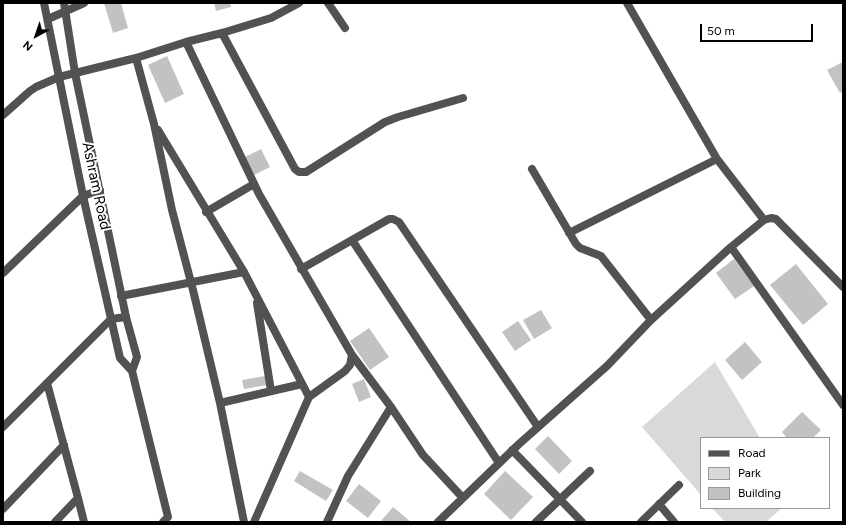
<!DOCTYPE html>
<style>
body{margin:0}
#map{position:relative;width:846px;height:525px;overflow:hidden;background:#fff;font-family:Figtree,sans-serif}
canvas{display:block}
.frame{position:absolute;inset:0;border:4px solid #000;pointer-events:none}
.legend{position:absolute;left:700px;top:437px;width:130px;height:72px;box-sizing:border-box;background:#fff;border:1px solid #999;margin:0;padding:5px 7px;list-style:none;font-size:12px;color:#000}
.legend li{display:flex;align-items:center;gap:8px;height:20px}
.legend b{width:20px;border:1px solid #999}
.north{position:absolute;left:16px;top:16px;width:40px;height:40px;-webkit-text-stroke:3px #fff;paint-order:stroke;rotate:220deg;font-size:11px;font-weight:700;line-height:16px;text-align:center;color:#000}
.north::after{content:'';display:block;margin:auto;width:14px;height:18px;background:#000;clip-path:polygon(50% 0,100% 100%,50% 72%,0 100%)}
.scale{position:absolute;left:700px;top:24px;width:113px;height:18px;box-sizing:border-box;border:2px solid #000;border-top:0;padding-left:5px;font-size:12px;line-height:14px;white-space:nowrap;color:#000;-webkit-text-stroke:3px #fff;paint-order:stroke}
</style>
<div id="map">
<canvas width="846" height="525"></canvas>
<div class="frame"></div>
<ul class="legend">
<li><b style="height:5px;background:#525252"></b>Road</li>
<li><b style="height:11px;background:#d9d9d9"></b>Park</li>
<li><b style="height:11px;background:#c2c2c2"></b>Building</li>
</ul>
<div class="north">N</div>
<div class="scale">50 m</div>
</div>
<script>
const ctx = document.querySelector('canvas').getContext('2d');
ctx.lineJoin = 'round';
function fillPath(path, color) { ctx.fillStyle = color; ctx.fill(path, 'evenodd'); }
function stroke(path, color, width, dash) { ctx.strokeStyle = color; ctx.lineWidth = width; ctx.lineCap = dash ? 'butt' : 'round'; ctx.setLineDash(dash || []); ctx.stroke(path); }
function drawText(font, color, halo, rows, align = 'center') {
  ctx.font = font + ' Figtree,sans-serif'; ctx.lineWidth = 4; ctx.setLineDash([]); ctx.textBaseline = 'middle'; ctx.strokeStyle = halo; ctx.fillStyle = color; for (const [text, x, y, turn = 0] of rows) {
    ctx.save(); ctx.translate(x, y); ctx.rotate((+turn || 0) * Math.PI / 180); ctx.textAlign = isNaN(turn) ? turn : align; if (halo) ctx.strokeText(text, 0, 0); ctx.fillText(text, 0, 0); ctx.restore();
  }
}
fillPath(new Path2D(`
 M 715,362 L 760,438 L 701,438 L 701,495 L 642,427 Z
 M 712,508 L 782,508 L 766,522 L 725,522 Z`), '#d9d9d9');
fillPath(new Path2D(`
 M 104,3 L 121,3 L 128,28 L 113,33 Z
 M 214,3 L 230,3 L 231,7 L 216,11 Z
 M 167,56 L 184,94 L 165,103 L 148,65 Z
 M 843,62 L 843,91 L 840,93 L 827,70 Z
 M 261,149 L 270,167 L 254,175 L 245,157 Z
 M 734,259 L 754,286 L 735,299 L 716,273 Z
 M 796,264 L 828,304 L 803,325 L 770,285 Z
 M 541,310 L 552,328 L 534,339 L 523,320 Z
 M 518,321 L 531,340 L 515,351 L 502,332 Z
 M 369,328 L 389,357 L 370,370 L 350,341 Z
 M 745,342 L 762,362 L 742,380 L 725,360 Z
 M 265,376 L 267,385 L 244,389 L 242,380 Z
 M 364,379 L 371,397 L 359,402 L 352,384 Z
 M 802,412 L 821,430 L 813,438 L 787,438 L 782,432 Z
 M 548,436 L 572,461 L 559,474 L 535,449 Z
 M 300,471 L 333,490 L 326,501 L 294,481 Z
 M 505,471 L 533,497 L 511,520 L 484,494 Z
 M 359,484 L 381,501 L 368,518 L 346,501 Z
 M 393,507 L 411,522 L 380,522 Z`), '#c2c2c2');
stroke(new Path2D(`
 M 328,3 L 345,28
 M 627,3 L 717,159 L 764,220
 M 48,19 L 84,3
 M 222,33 L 295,169 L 299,172 L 306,172 L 385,122 L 398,117 L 463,98
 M 186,42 L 259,194 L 352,355 L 350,365 L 345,371 L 309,397
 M 136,58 L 154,124 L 172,210 L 193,290 L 220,403 L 244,522
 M 3,115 L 30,91 L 36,87 L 59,77 L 136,58 L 186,42 L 222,33 L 271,18 L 299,3
 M 158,130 L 244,272 L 309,397 L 254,522
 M 532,169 L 576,244 L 580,248 L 601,256 L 651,320
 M 206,212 L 254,184
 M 569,233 L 717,159
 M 352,240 L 499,463
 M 731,247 L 843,405
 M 301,269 L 389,219 L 393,219 L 399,222 L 538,427
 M 3,273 L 83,196 L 100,190
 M 121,296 L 244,272
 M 257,303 L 271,391
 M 352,355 L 391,407 L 423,455 L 463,498
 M 47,383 L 78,498 L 84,522
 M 220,403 L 302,384
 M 3,427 L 111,319 L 126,317
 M 512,450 L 582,522
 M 659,504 L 674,522
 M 3,509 L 64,445
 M 55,522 L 78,498
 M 327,522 L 348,476 L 391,407
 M 438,522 L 519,444 L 607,366 L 651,320 L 731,247 L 764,220 L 771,218 L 776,219 L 843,287
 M 536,522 L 590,471
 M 641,522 L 679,485`), '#525252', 8);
stroke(new Path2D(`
 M 44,3 L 83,196 L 120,358 L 132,371 L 168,517 L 163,522
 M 64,3 L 75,73 L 126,317 L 137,357 L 132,371`), '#525252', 8);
drawText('15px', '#000', '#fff', [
 ["Ashram Road",96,186,78]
]);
</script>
